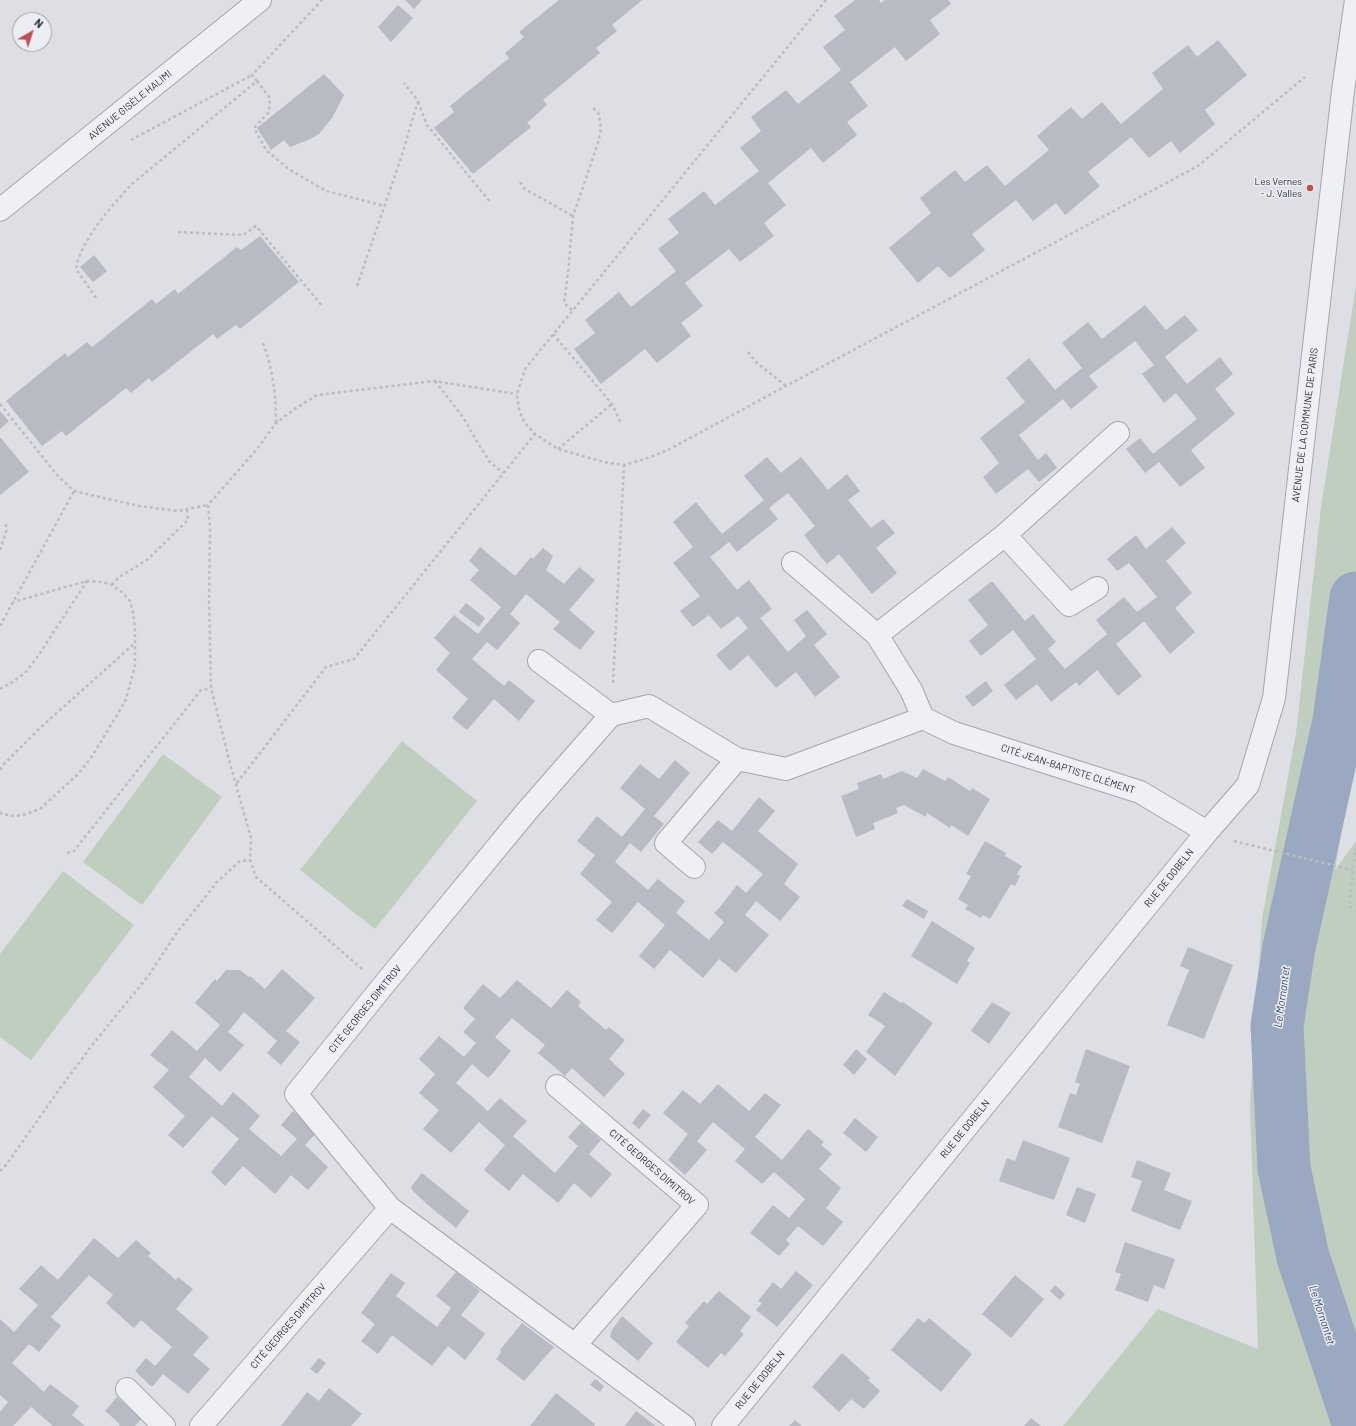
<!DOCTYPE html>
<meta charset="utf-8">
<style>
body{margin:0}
#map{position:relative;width:1356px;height:1426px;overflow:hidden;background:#dddfe5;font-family:Barlow,sans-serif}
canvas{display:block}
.north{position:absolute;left:12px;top:12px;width:40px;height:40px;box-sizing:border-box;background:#eceef3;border:1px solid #9ea0a9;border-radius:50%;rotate:39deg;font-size:11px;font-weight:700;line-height:16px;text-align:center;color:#282c3a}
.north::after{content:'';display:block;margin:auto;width:14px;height:18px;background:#bd4f4e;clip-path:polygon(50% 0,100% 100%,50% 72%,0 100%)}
</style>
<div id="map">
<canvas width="1356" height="1426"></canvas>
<div class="north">N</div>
</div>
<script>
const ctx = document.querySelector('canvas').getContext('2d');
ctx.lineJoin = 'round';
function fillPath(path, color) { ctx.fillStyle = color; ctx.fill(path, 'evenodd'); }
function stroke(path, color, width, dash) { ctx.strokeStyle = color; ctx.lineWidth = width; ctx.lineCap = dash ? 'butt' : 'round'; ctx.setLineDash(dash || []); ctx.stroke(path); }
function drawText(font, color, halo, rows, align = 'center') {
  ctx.font = font + ' Barlow,sans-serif'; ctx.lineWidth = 3; ctx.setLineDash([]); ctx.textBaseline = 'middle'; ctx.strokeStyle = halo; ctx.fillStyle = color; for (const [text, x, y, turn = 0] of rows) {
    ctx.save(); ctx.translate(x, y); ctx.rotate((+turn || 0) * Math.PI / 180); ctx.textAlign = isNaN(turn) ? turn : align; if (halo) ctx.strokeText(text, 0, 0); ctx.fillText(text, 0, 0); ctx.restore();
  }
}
fillPath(new Path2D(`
 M 1356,285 L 1356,746 L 1335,870 L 1356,841 L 1356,1426 L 1063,1426 L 1158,1309 L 1258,1349 L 1250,1105 L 1262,919 L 1296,733 L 1321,507 Z
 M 402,741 L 477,801 L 375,929 L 300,870 Z
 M 163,754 L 222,797 L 142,905 L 83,862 Z
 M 63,871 L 134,925 L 31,1060 L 0,1037 L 0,954 Z`), '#c0cebf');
stroke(new Path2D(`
 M 1356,598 L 1339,721 L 1289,947 L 1277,1026 L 1284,1168 L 1303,1257 L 1356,1416`), '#9ba8c1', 53);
fillPath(new Path2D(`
 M 405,0 L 422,0 L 414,9 Z
 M 559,0 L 642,0 L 612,25 L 617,31 L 596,48 L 600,53 L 543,100 L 547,105 L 527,123 L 531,127 L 473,174 L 434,128 L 454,112 L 450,106 L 509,58 L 505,53 L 524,37 L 519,32 Z
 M 855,0 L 879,0 L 881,3 L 885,0 L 948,0 L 951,4 L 930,20 L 940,34 L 906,61 L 895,47 L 850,82 L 868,106 L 847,122 L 857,135 L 823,163 L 811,148 L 768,183 L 786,205 L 764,223 L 774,236 L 740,262 L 729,249 L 685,283 L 703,306 L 681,323 L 691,336 L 657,363 L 645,349 L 601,384 L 574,349 L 595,333 L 585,320 L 619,292 L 631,307 L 676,271 L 658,249 L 679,233 L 668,219 L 704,191 L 715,205 L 759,171 L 740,148 L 761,131 L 751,117 L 786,90 L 798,104 L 841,70 L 823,47 L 845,30 L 834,16 Z
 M 398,5 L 413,18 L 391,42 L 378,27 Z
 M 1218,40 L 1247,75 L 1205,110 L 1215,124 L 1180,153 L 1171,141 L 1149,158 L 1131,137 L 1088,172 L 1100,186 L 1065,215 L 1056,203 L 1033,221 L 1016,200 L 972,234 L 985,250 L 950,278 L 938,266 L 918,283 L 889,248 L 931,213 L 920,198 L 955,170 L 965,182 L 987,165 L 1005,186 L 1049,150 L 1037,136 L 1071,107 L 1082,119 L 1102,102 L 1121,124 L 1163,89 L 1152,73 L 1188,45 L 1197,57 Z
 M 324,74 L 344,95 L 332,118 L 319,134 L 308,140 L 290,147 L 284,140 L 271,150 L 257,128 Z
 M 260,236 L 299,282 L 240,329 L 236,325 L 217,339 L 213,334 L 152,382 L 149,378 L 131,393 L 126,388 L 66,436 L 62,431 L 42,446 L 6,401 L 65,353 L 68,357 L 87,342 L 92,347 L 152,299 L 156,304 L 175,289 L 178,294 L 237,247 L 241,250 Z
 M 94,255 L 107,271 L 93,282 L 80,267 Z
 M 1145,305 L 1166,330 L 1185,315 L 1198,330 L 1165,357 L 1187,384 L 1220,357 L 1233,374 L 1215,389 L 1235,414 L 1191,450 L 1205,468 L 1180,487 L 1159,462 L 1145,473 L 1126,449 L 1140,438 L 1153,454 L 1197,419 L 1176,393 L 1164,403 L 1142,374 L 1154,365 L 1135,341 L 1089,376 L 1098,387 L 1085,398 L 1071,409 L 1063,399 L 1019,435 L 1038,460 L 1046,453 L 1057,468 L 1039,482 L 1028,469 L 996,494 L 983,477 L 999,463 L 980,438 L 1025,402 L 1006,378 L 1029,358 L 1055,390 L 1082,368 L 1062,343 L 1088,322 L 1102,339 Z
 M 0,411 L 9,421 L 0,429 Z
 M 0,437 L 29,472 L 0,495 Z
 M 767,457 L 781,473 L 801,457 L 828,490 L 847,474 L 860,491 L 848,500 L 871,528 L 883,519 L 895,533 L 876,548 L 897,573 L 872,594 L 839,554 L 827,564 L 821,557 L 804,535 L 815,526 L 788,493 L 769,508 L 778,519 L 737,552 L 729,542 L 710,557 L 737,590 L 749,580 L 772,609 L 760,618 L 788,652 L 806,636 L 794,620 L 807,610 L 827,634 L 814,645 L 840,677 L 815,697 L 796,672 L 776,688 L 748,655 L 730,671 L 716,655 L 748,628 L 738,616 L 721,629 L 709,615 L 693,627 L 680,611 L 700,596 L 673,563 L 693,547 L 673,522 L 696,502 L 722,534 L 764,500 L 744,476 Z
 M 1172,527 L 1186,543 L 1166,561 L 1192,593 L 1175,608 L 1195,632 L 1170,654 L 1144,621 L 1130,633 L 1116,644 L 1142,676 L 1118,696 L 1097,670 L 1079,686 L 1076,682 L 1051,702 L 1037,684 L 1016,700 L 1004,685 L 1036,659 L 1013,630 L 981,656 L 969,641 L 988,625 L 968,600 L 992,581 L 1025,621 L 1033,614 L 1044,628 L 1056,642 L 1048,649 L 1065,669 L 1107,634 L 1096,620 L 1124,597 L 1137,612 L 1157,597 L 1129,563 L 1117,571 L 1107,559 L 1136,535 L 1146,549 Z
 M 480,547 L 515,576 L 531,557 L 533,559 L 543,548 L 553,556 L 546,570 L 564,584 L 579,567 L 595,580 L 569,610 L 595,632 L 580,650 L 553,629 L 560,622 L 526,594 L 510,614 L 520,623 L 515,629 L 497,650 L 487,642 L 472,659 L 504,686 L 509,680 L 535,701 L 519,721 L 494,699 L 467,730 L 452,718 L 468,699 L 436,670 L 450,653 L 434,638 L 454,615 L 478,634 L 501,607 L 470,580 L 479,570 L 469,561 Z
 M 466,603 L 485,618 L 479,627 L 459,612 Z
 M 986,681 L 993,691 L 973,707 L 965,697 Z
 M 675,760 L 690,773 L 654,816 L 664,824 L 641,852 L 630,843 L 615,862 L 648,890 L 658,879 L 685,901 L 676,913 L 709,940 L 724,922 L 714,913 L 720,907 L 737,885 L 746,893 L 763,874 L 723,842 L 712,854 L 698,842 L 718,820 L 732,831 L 759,797 L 775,811 L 758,831 L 798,864 L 784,884 L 800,897 L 780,921 L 756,901 L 745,915 L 769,935 L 736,973 L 719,959 L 703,978 L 670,950 L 654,969 L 639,956 L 665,925 L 638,902 L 612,933 L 596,920 L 612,902 L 580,874 L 595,855 L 577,841 L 597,816 L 622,837 L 645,809 L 620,788 L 640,764 L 659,779 Z
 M 923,769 L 945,781 L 948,777 L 970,791 L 972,788 L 990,799 L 968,836 L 951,825 L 950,828 L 927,813 L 926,817 L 904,805 L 896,808 L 898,813 L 873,823 L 875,829 L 856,837 L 841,796 L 859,789 L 857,783 L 881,774 L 883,779 L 902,771 L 917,778 Z
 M 985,841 L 1006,853 L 1005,856 L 1022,866 L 1017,874 L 1020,876 L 1015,886 L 1011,884 L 990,919 L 983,915 L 981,918 L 965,909 L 968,905 L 958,899 L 971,876 L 966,874 Z
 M 907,899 L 928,911 L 924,919 L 902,906 Z
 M 932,921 L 975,948 L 967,961 L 970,963 L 957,984 L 911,956 Z
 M 1188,947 L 1233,965 L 1204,1039 L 1167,1025 L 1189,970 L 1180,966 Z
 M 282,969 L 315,998 L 286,1031 L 300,1042 L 281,1065 L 267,1053 L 277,1041 L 244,1012 L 228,1032 L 244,1045 L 220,1072 L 205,1058 L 189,1077 L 222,1106 L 233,1092 L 240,1098 L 260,1116 L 249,1129 L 281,1156 L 297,1139 L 281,1125 L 293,1111 L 317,1132 L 305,1145 L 328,1167 L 308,1190 L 291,1175 L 275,1194 L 243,1166 L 225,1186 L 211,1172 L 239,1139 L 212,1116 L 183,1148 L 168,1135 L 185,1116 L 153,1087 L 169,1070 L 150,1055 L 172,1030 L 197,1051 L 220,1025 L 195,1003 L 215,979 L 217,981 L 226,970 L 240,970 L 249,977 L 250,976 L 265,989 Z
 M 517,980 L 551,1008 L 567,990 L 581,1002 L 578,1006 L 606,1030 L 609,1027 L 625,1040 L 609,1059 L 625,1074 L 604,1097 L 572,1068 L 565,1076 L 559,1071 L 538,1053 L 545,1045 L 512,1018 L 495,1037 L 511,1051 L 494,1072 L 488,1078 L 472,1064 L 456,1083 L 488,1111 L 500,1098 L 522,1117 L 527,1121 L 513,1136 L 555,1173 L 578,1146 L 568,1137 L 581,1123 L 601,1140 L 589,1154 L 612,1174 L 591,1198 L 574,1183 L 558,1203 L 523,1174 L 509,1191 L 484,1170 L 505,1145 L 479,1122 L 451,1153 L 423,1129 L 439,1110 L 419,1093 L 435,1074 L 419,1059 L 439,1036 L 464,1057 L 476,1043 L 463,1032 L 475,1019 L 463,1008 L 483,984 L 500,998 Z
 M 884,992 L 901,1003 L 903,1002 L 933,1023 L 895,1076 L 866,1052 L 885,1026 L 868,1015 Z
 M 992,1002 L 1011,1013 L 989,1044 L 971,1031 Z
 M 856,1049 L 867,1059 L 854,1075 L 843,1065 Z
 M 1086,1049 L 1130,1066 L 1102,1143 L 1058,1127 L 1070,1093 L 1076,1095 L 1078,1089 L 1080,1084 L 1075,1082 Z
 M 718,1084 L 749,1111 L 765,1093 L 781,1105 L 755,1137 L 782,1160 L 808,1129 L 824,1142 L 821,1145 L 832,1154 L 819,1169 L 841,1188 L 826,1208 L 843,1222 L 823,1246 L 798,1226 L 786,1240 L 790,1244 L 779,1256 L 750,1233 L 773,1205 L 789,1218 L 805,1199 L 774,1172 L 762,1184 L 749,1173 L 735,1161 L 745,1149 L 713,1122 L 697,1141 L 707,1150 L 685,1175 L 668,1160 L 688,1134 L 663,1113 L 683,1090 L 700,1104 Z
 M 643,1109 L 651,1115 L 639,1129 L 632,1123 Z
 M 855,1118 L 878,1137 L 866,1152 L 843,1133 Z
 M 1023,1140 L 1070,1158 L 1054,1200 L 999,1181 L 1007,1158 L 1015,1161 Z
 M 1137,1160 L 1171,1173 L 1164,1190 L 1192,1201 L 1180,1230 L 1131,1211 L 1142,1181 L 1131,1177 Z
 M 422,1173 L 469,1211 L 456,1228 L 428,1205 L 413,1191 L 411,1187 Z
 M 1077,1187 L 1096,1194 L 1085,1223 L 1066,1215 Z
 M 94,1238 L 118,1258 L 136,1240 L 151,1253 L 148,1256 L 176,1280 L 178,1277 L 193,1289 L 176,1309 L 209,1337 L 193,1355 L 210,1369 L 188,1394 L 163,1374 L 152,1387 L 135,1371 L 146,1358 L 155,1366 L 172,1347 L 141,1320 L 134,1328 L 129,1324 L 106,1303 L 113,1295 L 89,1275 L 51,1317 L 61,1326 L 39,1352 L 29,1344 L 12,1363 L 44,1392 L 50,1384 L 79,1406 L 72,1415 L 85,1426 L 53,1426 L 31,1407 L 13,1426 L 0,1426 L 0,1412 L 8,1402 L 0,1395 L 0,1319 L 14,1332 L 38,1305 L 19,1289 L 41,1265 L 58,1280 Z
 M 1125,1242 L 1175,1259 L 1164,1289 L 1154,1285 L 1148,1302 L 1115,1290 L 1121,1274 L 1115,1272 Z
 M 796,1271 L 813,1285 L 777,1327 L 756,1310 L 762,1303 L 758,1301 L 773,1282 L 781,1289 Z
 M 456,1272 L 480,1291 L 461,1315 L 485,1334 L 465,1360 L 448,1346 L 432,1366 L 392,1335 L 378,1354 L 361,1341 L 375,1324 L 361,1313 L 391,1273 L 405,1283 L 396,1296 L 437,1327 L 451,1308 L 436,1296 Z
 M 1015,1275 L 1044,1299 L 1011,1338 L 982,1314 Z
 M 1055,1285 L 1065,1294 L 1060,1300 L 1050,1291 Z
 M 719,1291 L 751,1317 L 740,1331 L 744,1334 L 725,1356 L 721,1353 L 708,1368 L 676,1342 L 689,1326 L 685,1323 L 704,1301 L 707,1304 Z
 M 622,1316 L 653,1343 L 638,1361 L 610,1337 L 612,1330 Z
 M 918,1318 L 924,1323 L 929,1318 L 972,1354 L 941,1392 L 891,1350 Z
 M 522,1323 L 554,1347 L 524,1381 L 496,1359 L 501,1352 L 500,1350 Z
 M 842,1353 L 870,1378 L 868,1380 L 880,1391 L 864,1409 L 851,1399 L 839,1412 L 812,1387 Z
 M 319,1358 L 326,1363 L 317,1374 L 310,1369 Z
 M 595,1379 L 604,1386 L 600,1392 L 590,1385 Z
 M 329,1388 L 362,1414 L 351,1426 L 281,1426 L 307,1392 L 319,1401 Z
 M 556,1393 L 595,1424 L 594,1426 L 530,1426 Z
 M 117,1397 L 141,1419 L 135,1426 L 119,1426 L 120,1424 L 105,1411 Z
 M 636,1411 L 656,1426 L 625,1426 Z
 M 1031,1418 L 1041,1426 L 1024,1426 Z
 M 795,1420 L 802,1426 L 789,1426 Z`), '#b8bac4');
const minor = new Path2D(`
 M 0,210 L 260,0
 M 1005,535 L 1069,605 L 1097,588
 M 793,563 L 877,635 L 911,690 L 923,718
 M 877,635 L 1005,535 L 1118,433
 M 539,661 L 611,715
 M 694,867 L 666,843 L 737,759
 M 557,1086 L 697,1205 L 575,1345
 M 390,1208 L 684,1426
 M 127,1389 L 164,1426
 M 201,1426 L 390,1208 L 296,1094 L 382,987 L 527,811 L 611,715 L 649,706 L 737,759 L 786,769 L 923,718 L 954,733 L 1140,792 L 1207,832
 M 723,1426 L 1207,832 L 1248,785 L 1274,698 L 1343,91 L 1356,0`);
stroke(minor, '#a3a6ae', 24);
stroke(new Path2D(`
 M 826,0 L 525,369 L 517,394 L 519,409 L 524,422 L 535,434 L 558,449 L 604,462 L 624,465 L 645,459 L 668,450 L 786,386 L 1198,166 L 1305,77
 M 257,81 L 270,98 L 269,112 L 254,128 L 266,150 L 290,170 L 326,191 L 385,206
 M 418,102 L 427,125 L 491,203
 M 131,140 L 252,75
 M 520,182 L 525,189 L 573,216
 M 178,232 L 243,235 L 256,226 L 323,307
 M 357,286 L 401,158 L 418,101 L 404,83
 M 96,298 L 76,269 C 80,241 113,204 132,184 L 257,81 L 252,75 L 322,0
 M 572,310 L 564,303 L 568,273 L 573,216 L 598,143 L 601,128 L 599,114 L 593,108
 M 553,334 L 612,404 L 621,423
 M 263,343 C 273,369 276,396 276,423
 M 748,352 L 757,363 L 786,386
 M 435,381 L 463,417 L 476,440 L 489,461 L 503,473
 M 0,404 L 58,476 L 74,491 L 139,506 L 178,511 L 208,505
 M 558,449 L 612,404
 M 0,550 L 6,532 L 6,522
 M 112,585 L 118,578 L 148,559 L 188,520 L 187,509
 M 0,626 L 74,491
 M 613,683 L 624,465
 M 0,689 L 14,681 L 25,673 L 38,656 L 87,581 L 13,602
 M 0,770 L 4,764 L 39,729 L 134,644
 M 237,783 L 326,667 L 354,659 L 535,434
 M 0,812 L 2,814 L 14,816 L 23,815 L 40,809 L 79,773 L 91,758 L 117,715 L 126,699 L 135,666 L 135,627 L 133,612 L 130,601 L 123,593 L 112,585 L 103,582 L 87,581
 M 1234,841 L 1353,870
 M 1356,847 L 1349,906 L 1356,911
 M 67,853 L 74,851 L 201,690 L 211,688
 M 362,969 L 256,877 L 250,860 L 251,838 L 231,767 L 211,688 L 209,600 L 210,527 L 208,505 L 257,449 L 276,423 L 293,410 L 317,395 L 434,381 L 517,394
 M 0,1171 L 6,1165 L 61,1087 L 93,1044 L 149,975 L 178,931 L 203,900 L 216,883 L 240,861 L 250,860`), '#bbbdc4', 2.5, [3, 3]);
stroke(minor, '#eff0f4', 22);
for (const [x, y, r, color] of [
 [1310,188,4,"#bd4f4e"]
]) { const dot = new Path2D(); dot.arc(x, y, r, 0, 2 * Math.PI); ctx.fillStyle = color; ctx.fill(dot); stroke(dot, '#eceef3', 1.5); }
drawText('10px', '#282c3a', '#eceef3', [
 ["AVENUE GISÈLE HALIMI",130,105,-39],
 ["AVENUE DE LA COMMUNE DE PARIS",1305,425,-83],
 ["CITÉ JEAN-BAPTISTE CLÉMENT",1068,769,18],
 ["RUE DE DOBELN",1169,878,-51],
 ["CITÉ GEORGES DIMITROV",365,1009,-51],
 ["RUE DE DOBELN",965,1129,-51],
 ["CITÉ GEORGES DIMITROV",652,1167,41],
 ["CITÉ GEORGES DIMITROV",288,1326,-49],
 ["RUE DE DOBELN",760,1380,-51]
]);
drawText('10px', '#282c3a', '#eceef3', [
 ["Les Vernes",1302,182],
 ["- J. Valles",1302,194]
], 'right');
drawText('italic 11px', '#374669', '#eceef3', [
 ["Le Mornantet",1282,997,-82],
 ["Le Mornantet",1322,1315,72]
]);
</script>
